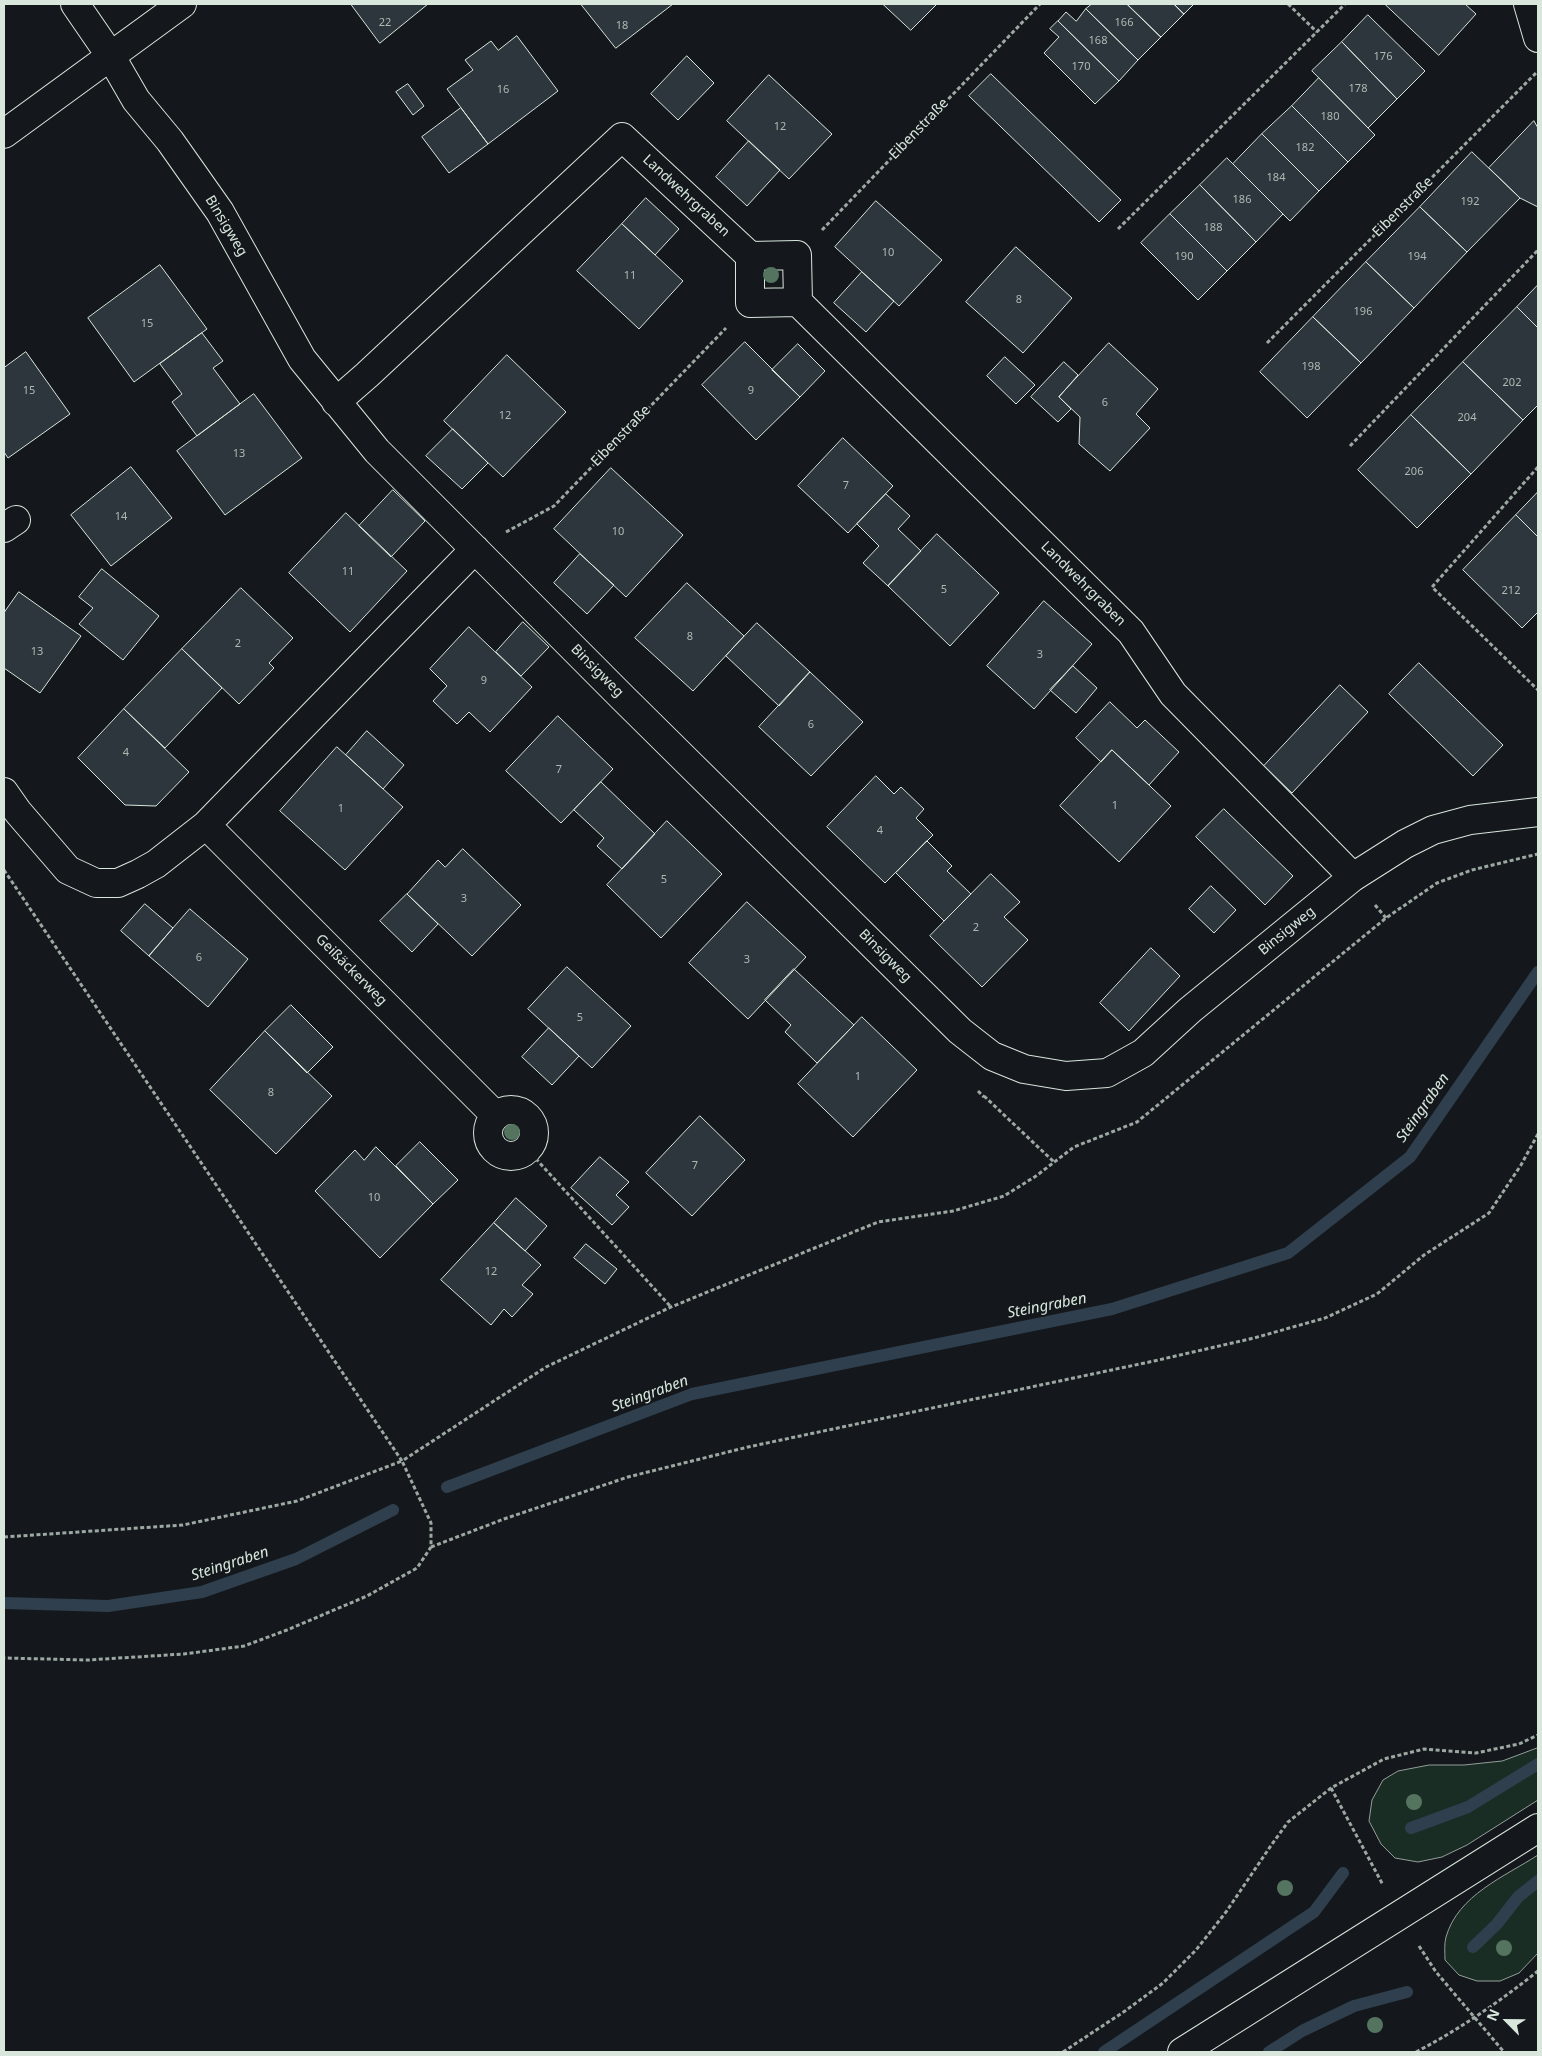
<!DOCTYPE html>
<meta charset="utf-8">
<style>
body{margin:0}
#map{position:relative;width:1542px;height:2056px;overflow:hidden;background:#14181c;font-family:"Noto Sans",sans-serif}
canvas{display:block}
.frame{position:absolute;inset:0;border:5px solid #d8e6dc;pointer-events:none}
.north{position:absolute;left:1482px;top:1996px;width:50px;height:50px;-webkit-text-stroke:4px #14181c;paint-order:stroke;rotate:293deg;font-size:14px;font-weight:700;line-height:20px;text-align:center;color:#d8e6dc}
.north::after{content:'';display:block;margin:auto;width:18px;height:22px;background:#d8e6dc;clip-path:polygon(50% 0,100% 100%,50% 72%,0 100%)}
</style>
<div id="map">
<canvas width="1542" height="2056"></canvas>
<div class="frame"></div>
<div class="north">N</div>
</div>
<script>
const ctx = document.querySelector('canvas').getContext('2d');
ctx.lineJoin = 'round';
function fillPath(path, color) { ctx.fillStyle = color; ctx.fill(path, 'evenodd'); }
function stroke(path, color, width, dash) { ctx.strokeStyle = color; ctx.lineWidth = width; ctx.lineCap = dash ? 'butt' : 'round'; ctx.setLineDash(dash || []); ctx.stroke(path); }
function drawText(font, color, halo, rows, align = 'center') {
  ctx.font = font + ' "Noto Sans",sans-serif'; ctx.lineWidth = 4; ctx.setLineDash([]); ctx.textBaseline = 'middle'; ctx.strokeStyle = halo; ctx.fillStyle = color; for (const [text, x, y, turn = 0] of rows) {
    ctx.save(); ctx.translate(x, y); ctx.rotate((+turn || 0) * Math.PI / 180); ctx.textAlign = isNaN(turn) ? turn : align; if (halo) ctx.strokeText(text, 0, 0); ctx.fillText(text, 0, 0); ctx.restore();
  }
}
const green = new Path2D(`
 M 1538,1748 L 1538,1800 L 1467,1845 L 1442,1857 L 1418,1862 L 1395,1858 L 1381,1844 L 1369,1821 L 1372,1800 L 1383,1780 L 1398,1771 L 1429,1765 L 1464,1765 L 1502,1761 Z
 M 1538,1855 L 1538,1953 L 1519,1973 L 1500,1981 L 1477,1981 L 1459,1975 L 1445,1960 C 1445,1953 1444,1944 1446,1937 C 1458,1895 1504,1877 1538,1855 Z`);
fillPath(green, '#1a2d24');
stroke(green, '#939e99', 1);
stroke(new Path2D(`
 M 447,1487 L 692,1394 L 1112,1309 L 1288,1253 L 1410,1157 L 1538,972
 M 4,1603 L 108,1606 L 202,1592 L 296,1559 L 393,1510
 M 1411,1828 L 1468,1807 L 1538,1764
 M 1473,1947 L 1497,1924 L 1518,1897 L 1538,1881
 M 1104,2052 L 1314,1912 L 1343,1873
 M 1269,2052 L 1302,2031 L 1354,2006 L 1407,1992`), '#2f3f4d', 12);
const building = new Path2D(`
 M 351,4 L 428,4 L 380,43 Z
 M 581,4 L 673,4 L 616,48 Z
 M 883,4 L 937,4 L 911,30 Z
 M 1092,4 L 1127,4 L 1161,37 L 1138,60 L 1086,9 Z
 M 1127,4 L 1174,4 L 1184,14 L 1161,37 Z
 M 1174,4 L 1194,4 L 1184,14 Z
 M 1385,4 L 1465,4 L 1476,14 L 1439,55 Z
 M 1086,9 L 1138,60 L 1119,81 L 1058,21 L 1066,12 L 1076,21 Z
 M 1368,15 L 1425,71 L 1397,99 L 1342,42 Z
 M 1058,21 L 1119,81 L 1095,104 L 1044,53 L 1059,37 L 1050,29 Z
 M 517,36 L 558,91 L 488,144 L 447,89 L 473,70 L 465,60 L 491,41 L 498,50 Z
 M 1342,42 L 1397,99 L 1368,128 L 1312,71 Z
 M 687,56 L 714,83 L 678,120 L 651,94 Z
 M 991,74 L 1121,200 L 1099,222 L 969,96 Z
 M 769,75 L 832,134 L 789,179 L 727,121 Z
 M 1319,78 L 1375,135 L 1348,162 L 1292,106 Z
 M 408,84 L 424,106 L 413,115 L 396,92 Z
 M 1292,106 L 1348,162 L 1319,191 L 1262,134 Z
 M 461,108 L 488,144 L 449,173 L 422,137 Z
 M 1534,121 L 1538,128 L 1538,207 L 1520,198 L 1489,168 Z
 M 1262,134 L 1319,191 L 1290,221 L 1233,164 Z
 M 749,141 L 780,170 L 747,206 L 716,177 Z
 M 1472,152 L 1520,198 L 1467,252 L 1420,207 Z
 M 1227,158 L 1283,214 L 1256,242 L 1200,185 Z
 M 1200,185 L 1256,242 L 1227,271 L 1170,214 Z
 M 646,198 L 679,229 L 655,255 L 622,224 Z
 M 876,201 L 942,260 L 899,306 L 835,247 Z
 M 1420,207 L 1467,252 L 1414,308 L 1366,262 Z
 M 1170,214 L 1227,271 L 1198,300 L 1141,243 Z
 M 622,224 L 683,281 L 639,329 L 577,271 Z
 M 1016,247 L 1072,298 L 1023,353 L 966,302 Z
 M 1366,262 L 1414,308 L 1361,363 L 1313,317 Z
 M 160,265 L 207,329 L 134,382 L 88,318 Z
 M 862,272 L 894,301 L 866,332 L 834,303 Z
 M 1538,285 L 1538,328 L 1517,307 Z
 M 1517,307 L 1538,328 L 1538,405 L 1523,420 L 1463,362 Z
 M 1313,317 L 1361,363 L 1307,418 L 1260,372 Z
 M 202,333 L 223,361 L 213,368 L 240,404 L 197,436 L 172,402 L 182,394 L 160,364 Z
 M 745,342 L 800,397 L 756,440 L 702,385 Z
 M 1109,343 L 1158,389 L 1136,414 L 1150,428 L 1110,471 L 1079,444 L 1080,417 L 1059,397 Z
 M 798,344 L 825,371 L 800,397 L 772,370 Z
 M 26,352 L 70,414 L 8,458 L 4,452 L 4,368 Z
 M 507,355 L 566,412 L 503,477 L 444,421 Z
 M 1005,357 L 1035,385 L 1016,404 L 987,376 Z
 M 1064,362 L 1078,375 L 1059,397 L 1071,409 L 1058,422 L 1031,397 Z
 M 1463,362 L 1523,420 L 1471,474 L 1411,415 Z
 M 254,394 L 302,458 L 225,515 L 177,451 Z
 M 1411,415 L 1471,474 L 1417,528 L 1358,470 Z
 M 453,429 L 488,463 L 462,489 L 426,456 Z
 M 843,438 L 893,486 L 848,533 L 798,486 Z
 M 131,467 L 172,518 L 111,566 L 71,515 Z
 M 611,468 L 683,535 L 626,597 L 554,529 Z
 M 393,490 L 425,521 L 391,557 L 359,526 Z
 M 1538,492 L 1538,537 L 1516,515 Z
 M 886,494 L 910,516 L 898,529 L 921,551 L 888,586 L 863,563 L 879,546 L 857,524 Z
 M 346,513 L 407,571 L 350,632 L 289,573 Z
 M 1516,515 L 1538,537 L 1538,612 L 1522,628 L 1463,570 Z
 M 937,534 L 999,593 L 950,646 L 888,586 Z
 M 580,554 L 614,585 L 587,614 L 554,583 Z
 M 102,569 L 159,616 L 123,660 L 79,624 L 93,608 L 79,597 Z
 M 687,583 L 744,636 L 693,691 L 635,638 Z
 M 241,588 L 293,638 L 269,663 L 274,668 L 239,704 L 182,649 Z
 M 19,592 L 81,636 L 40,693 L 4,668 L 4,613 Z
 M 1044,601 L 1092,644 L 1034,709 L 987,666 Z
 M 523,622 L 549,647 L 521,676 L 496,652 Z
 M 757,623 L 810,672 L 779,706 L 726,656 Z
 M 469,627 L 532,687 L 490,732 L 469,712 L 457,724 L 433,701 L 447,686 L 430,669 Z
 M 182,649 L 222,688 L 165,748 L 124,709 Z
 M 1419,663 L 1503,745 L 1473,776 L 1389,694 Z
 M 1073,666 L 1097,688 L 1076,713 L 1050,690 Z
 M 810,672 L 863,722 L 811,776 L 759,727 Z
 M 1340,685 L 1368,712 L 1292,793 L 1264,766 Z
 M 1110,702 L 1137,728 L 1145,720 L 1179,752 L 1149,785 L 1112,750 L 1101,762 L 1076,738 Z
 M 124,709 L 189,772 L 156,806 L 125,805 L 78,758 Z
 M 558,716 L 613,769 L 561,823 L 506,771 Z
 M 367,731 L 404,765 L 383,789 L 346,755 Z
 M 337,747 L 403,807 L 345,870 L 280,811 Z
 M 1112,750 L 1171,806 L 1119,862 L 1060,806 Z
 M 876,776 L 894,794 L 901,787 L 924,809 L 916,818 L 933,835 L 885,883 L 827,827 Z
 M 601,782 L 655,834 L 622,869 L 597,846 L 604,838 L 574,810 Z
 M 1224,809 L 1293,876 L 1265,905 L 1196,837 Z
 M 667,821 L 722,874 L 661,938 L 607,885 Z
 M 927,841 L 952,866 L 947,871 L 971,894 L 944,921 L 896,873 Z
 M 463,849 L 521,905 L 472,956 L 407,894 L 438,860 L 445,867 Z
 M 991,874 L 1020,902 L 1004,917 L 1028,940 L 982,987 L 930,936 Z
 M 1211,886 L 1236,910 L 1214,933 L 1189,909 Z
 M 407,894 L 438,924 L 412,952 L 380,921 Z
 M 747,902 L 806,957 L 748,1019 L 689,963 Z
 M 145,904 L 173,928 L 149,956 L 121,931 Z
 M 190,909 L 248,959 L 208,1007 L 149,956 Z
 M 1151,948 L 1180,976 L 1129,1031 L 1100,1003 Z
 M 567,967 L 631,1026 L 592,1068 L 528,1009 Z
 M 794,969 L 854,1025 L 817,1063 L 785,1032 L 791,1025 L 765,1000 Z
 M 291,1005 L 333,1047 L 307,1073 L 265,1031 Z
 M 862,1017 L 917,1070 L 853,1137 L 798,1084 Z
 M 549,1028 L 579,1056 L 552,1085 L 522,1057 Z
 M 265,1031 L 332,1096 L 276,1154 L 210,1090 Z
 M 700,1116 L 745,1160 L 692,1216 L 646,1173 Z
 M 420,1142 L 458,1180 L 433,1204 L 396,1166 Z
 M 376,1147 L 433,1204 L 380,1258 L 315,1191 L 355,1150 L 364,1160 Z
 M 600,1157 L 629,1182 L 616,1195 L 629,1207 L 612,1225 L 571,1188 Z
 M 516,1198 L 547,1226 L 525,1251 L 494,1223 Z
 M 494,1223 L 541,1265 L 522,1285 L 533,1294 L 512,1317 L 504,1309 L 491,1325 L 441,1280 Z
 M 586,1244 L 617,1269 L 605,1284 L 574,1258 Z`);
fillPath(building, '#2c363c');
stroke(building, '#d8e6dc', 1);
const minor = new Path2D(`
 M 75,4 L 110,55 L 136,100 L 170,141 L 220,212 L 302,359 L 377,451 L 624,699 L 960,1031 L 992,1056 L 1024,1069 L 1066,1076 L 1107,1073 L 1143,1053 L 1190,1010 L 1353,877 L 1405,844 L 1433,830 L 1470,820 L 1538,812
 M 1528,4 L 1538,38
 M 4,134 L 182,4
 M 797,255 L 798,302 L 750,303 L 750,256 Z
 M 798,302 L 1131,632 L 1173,694 L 1353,877
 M 336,402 L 367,375 L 622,137 L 750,256
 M 4,528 L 16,520
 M 4,792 L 18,812 L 68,870 L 96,883 L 118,883 L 138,874 L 156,864 L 206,825 L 475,549
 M 206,825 L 496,1116
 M488 1133a23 23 0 1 1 46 0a23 23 0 1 1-46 0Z`);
const major = new Path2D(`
 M 1182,2052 L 1538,1828`);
stroke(minor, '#d8e6dc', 30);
stroke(major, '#d8e6dc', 30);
stroke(new Path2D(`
 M 1288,4 L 1317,32
 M 1118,229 L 1345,4
 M 822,230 L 1040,4
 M 1267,343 L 1536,73
 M 1350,446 L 1538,250
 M 1538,467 L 1432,587 L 1538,690
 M 506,532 L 554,506 L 726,328
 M 4,870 L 402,1461 L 546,1367 L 671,1307 L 878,1222 L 953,1211 L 1004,1196 L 1036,1176 L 1074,1147 L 1137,1122 L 1386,918 L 1437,883 L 1472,870 L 1538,854
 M 1375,905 L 1386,918
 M 978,1091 L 984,1097
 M 984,1096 L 1054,1162
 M 527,1149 L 671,1307
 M 4,1537 L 183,1525 L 297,1501 L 402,1461 L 431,1523 L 431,1547 L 417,1568 L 367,1596 L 287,1630 L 244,1646 L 184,1654 L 88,1660 L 4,1658
 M 431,1547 L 504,1519 L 628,1477 L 748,1447 L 1154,1361 L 1254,1338 L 1325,1318 L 1377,1294 L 1424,1255 L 1489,1213 L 1521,1165 L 1538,1134
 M 1331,1788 L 1383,1885
 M 1419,1946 L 1436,1972 L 1504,2052
 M 1063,2052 L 1125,2011 L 1163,1983 L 1196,1950 L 1226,1912 L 1272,1844 L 1288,1822 L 1331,1788 L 1384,1759 L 1424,1749 L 1476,1753 L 1519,1744 L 1538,1735
 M 1416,2052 C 1460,2029 1499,2002 1538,1971`), '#9da8a2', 3, [4, 2.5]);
stroke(minor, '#14181c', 28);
stroke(major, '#14181c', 28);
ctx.fillStyle = '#55745f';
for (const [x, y] of [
 [771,275],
 [512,1132],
 [1414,1802],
 [1285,1888],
 [1504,1948],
 [1375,2025]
]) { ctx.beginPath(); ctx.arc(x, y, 8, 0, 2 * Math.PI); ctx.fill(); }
drawText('11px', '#adbab4', null, [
 ["22",385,23],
 ["166",1124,23],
 ["18",622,26],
 ["168",1098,41],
 ["176",1383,57],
 ["170",1081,67],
 ["178",1358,89],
 ["16",503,90],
 ["180",1330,117],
 ["12",780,127],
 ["182",1305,148],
 ["184",1276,178],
 ["186",1242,200],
 ["192",1470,202],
 ["188",1213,228],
 ["10",888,253],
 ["190",1184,257],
 ["194",1417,257],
 ["11",630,276],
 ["8",1019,300],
 ["196",1363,312],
 ["15",147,324],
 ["198",1311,367],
 ["202",1512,383],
 ["15",29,391],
 ["9",751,391],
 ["6",1105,403],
 ["12",505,416],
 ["204",1467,418],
 ["13",239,454],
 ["206",1414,472],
 ["7",846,486],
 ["14",121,517],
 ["10",618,532],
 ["11",348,572],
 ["5",944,590],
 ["212",1511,591],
 ["8",690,637],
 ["2",238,644],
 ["13",37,652],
 ["3",1040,655],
 ["9",484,681],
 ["6",811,725],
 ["4",126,753],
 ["7",559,770],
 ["1",1115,806],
 ["1",341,809],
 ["4",880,831],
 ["5",664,880],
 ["3",464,899],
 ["2",976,928],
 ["6",199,958],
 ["3",747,960],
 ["5",580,1018],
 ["1",858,1077],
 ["8",271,1093],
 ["7",695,1166],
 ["10",374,1198],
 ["12",491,1272]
]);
drawText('14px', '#d8e6dc', '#14181c', [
 ["Eibenstraße",919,129,-46],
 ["Landwehrgraben",686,196,43],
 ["Eibenstraße",1403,207,-45],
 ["Binsigweg",226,226,59],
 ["Eibenstraße",621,436,-46],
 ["Landwehrgraben",1083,584,45],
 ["Binsigweg",597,671,45],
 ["Binsigweg",1287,931,-39],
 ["Binsigweg",885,956,45],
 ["Geißäckerweg",351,970,45]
]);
drawText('italic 15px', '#d8e6dc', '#14181c', [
 ["Steingraben",1423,1108,-55],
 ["Steingraben",1047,1306,-11],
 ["Steingraben",650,1394,-20],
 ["Steingraben",230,1564,-18]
]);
</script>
